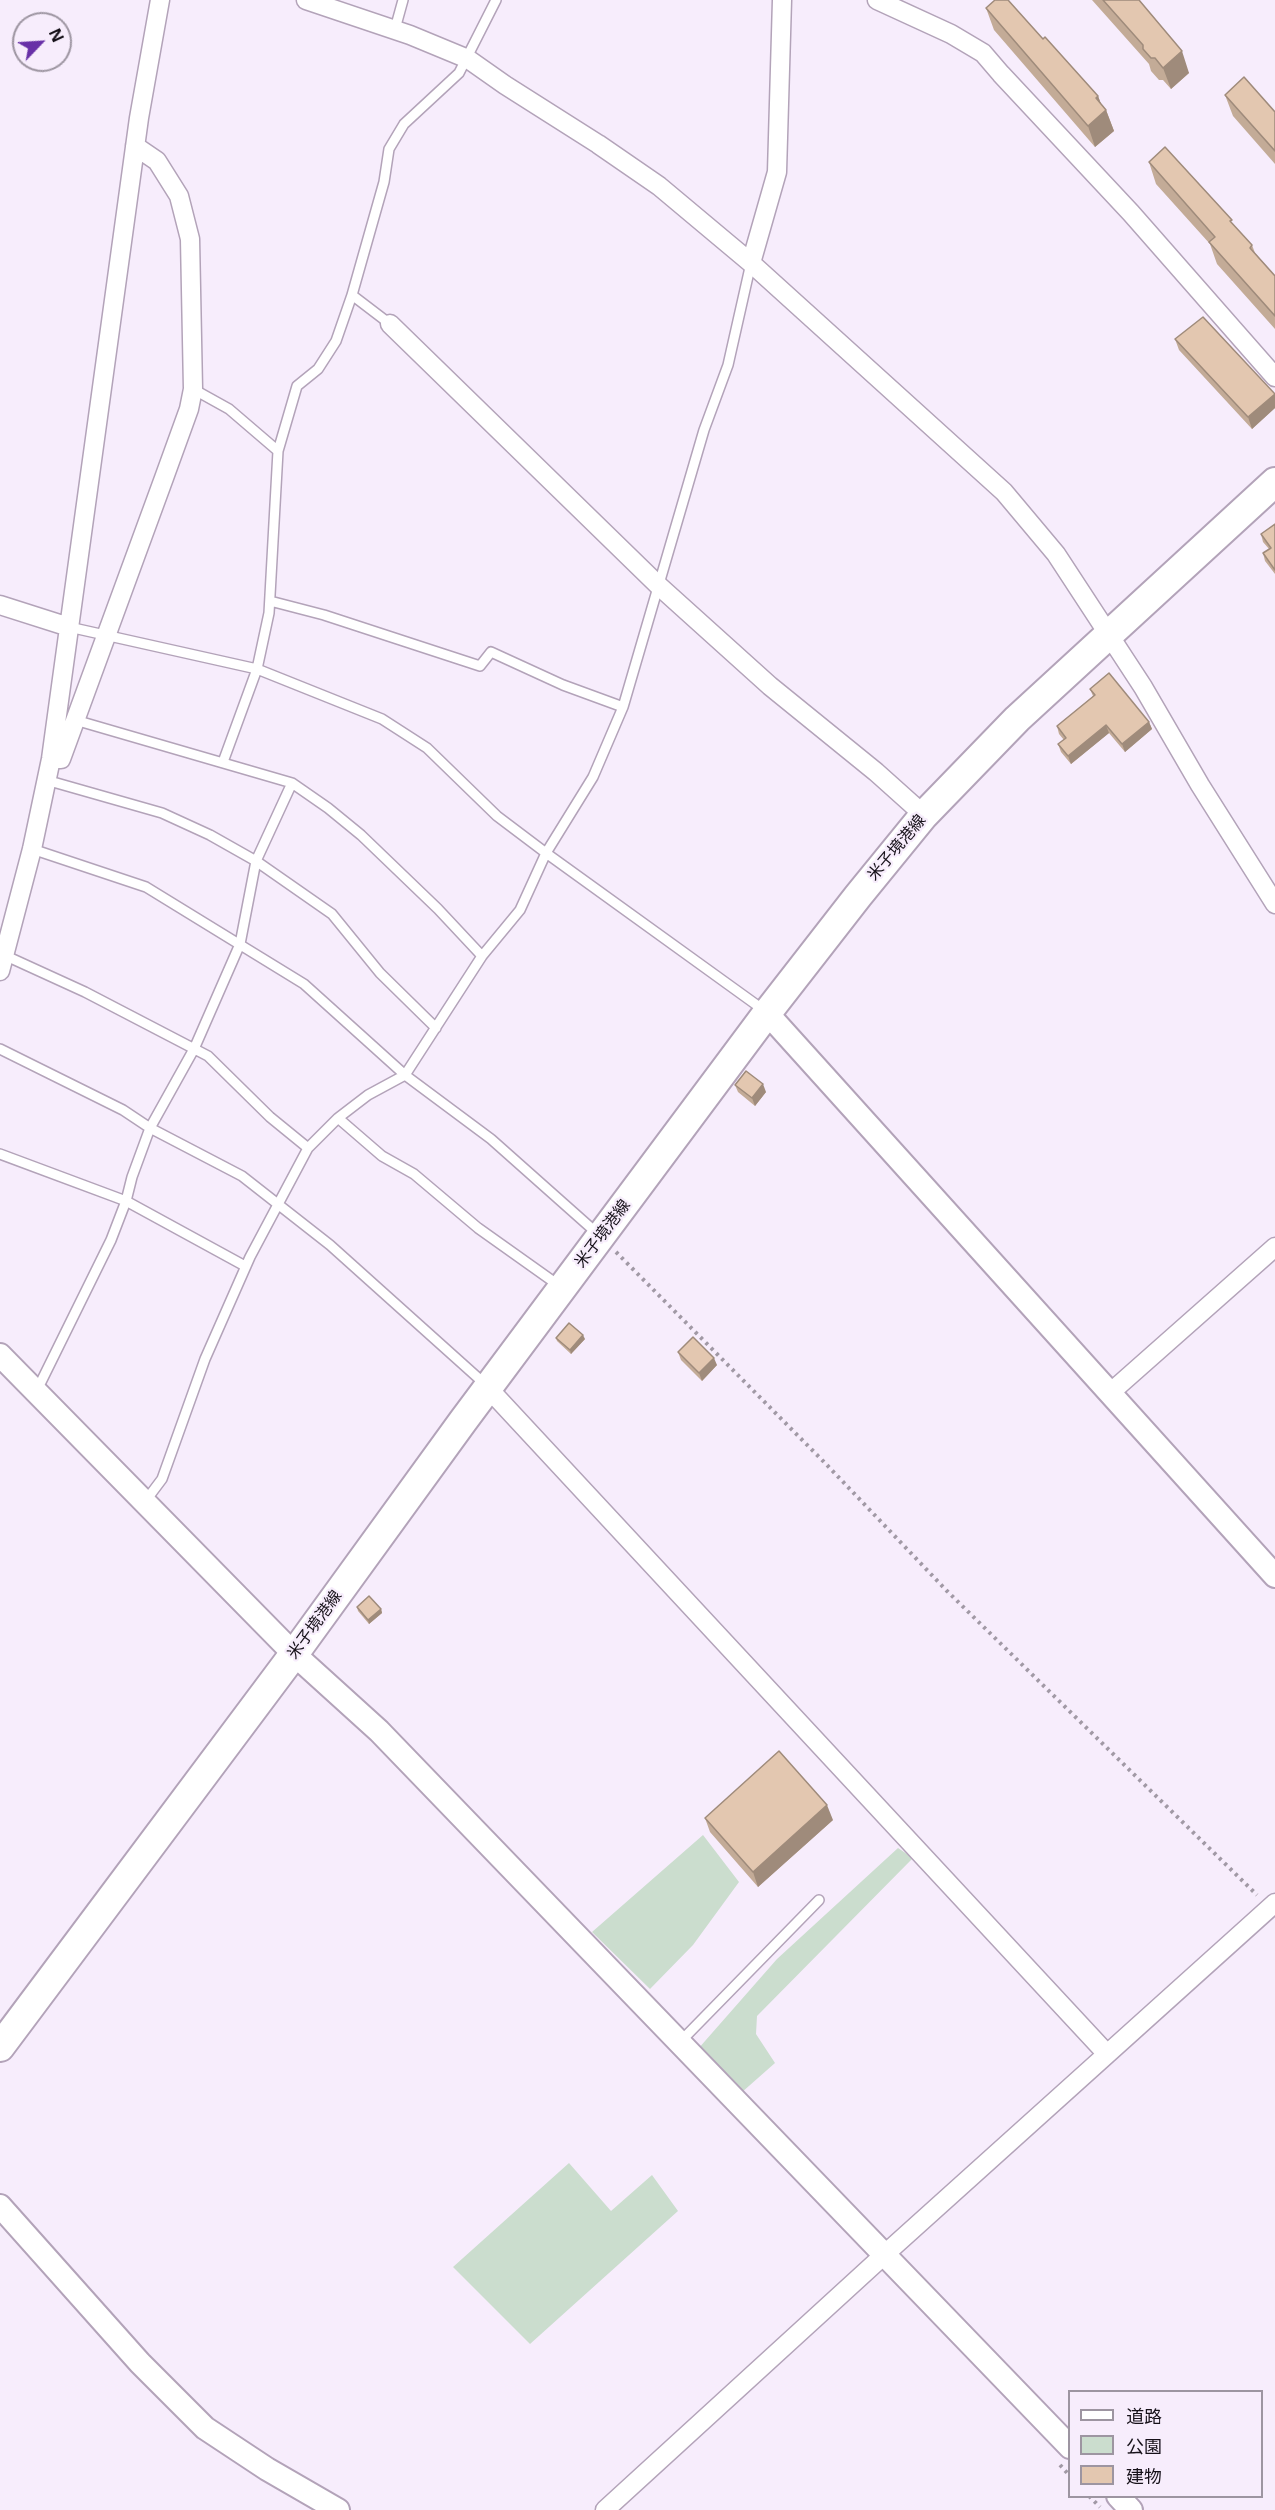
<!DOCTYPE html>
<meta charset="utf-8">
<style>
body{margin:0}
#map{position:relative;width:1275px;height:2510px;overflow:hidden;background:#f7edfc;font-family:"Noto Sans","Noto Sans JP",sans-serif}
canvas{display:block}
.legend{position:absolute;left:1068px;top:2390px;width:195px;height:108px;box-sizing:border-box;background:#f7edfc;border:2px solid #9d95a1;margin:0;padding:8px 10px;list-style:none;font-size:18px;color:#161119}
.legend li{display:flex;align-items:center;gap:12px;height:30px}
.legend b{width:30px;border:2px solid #9d95a1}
.north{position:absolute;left:12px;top:12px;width:60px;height:60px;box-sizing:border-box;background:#f7edfc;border:2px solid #9d95a1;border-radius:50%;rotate:65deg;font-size:16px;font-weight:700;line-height:24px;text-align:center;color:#161119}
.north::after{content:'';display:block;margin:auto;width:21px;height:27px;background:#6830a7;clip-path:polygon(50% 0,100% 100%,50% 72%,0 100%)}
</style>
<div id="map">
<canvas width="1275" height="2510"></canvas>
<ul class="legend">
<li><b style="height:8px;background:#fff"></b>道路</li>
<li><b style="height:16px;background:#cbddce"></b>公園</li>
<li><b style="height:16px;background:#e3c7b0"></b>建物</li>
</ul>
<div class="north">N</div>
</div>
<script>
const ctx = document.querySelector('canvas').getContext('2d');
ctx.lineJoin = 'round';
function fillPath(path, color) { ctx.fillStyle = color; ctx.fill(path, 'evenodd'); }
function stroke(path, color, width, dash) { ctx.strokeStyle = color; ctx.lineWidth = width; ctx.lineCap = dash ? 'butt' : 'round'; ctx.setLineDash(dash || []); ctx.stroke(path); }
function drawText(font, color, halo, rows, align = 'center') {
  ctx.font = font + ' "Noto Sans","Noto Sans JP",sans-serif'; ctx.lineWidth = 4.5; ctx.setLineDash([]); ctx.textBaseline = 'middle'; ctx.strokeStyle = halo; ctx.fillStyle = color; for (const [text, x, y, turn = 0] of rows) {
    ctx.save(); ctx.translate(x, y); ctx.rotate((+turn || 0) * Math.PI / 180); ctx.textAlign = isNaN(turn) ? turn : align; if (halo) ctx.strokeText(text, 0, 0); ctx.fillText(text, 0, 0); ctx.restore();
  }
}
fillPath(new Path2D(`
 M 703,1835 L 739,1882 L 693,1945 L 650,1989 L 592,1932 Z
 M 898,1848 L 913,1858 L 757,2016 L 756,2034 L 775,2063 L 741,2093 L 698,2049 L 777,1959 Z
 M 569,2163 L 611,2211 L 652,2175 L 678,2211 L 530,2344 L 453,2267 Z`), '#cbddce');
const service = new Path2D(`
 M 395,29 L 403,0
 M 352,295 L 384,182 L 389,149 L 404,124 L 459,73 L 496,0
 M 193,389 L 229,409 L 278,451 L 269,613 L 257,669 L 223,762
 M 278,451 L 297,386 L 318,369 L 336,341 L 352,295 L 390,324
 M 270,601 L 324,615 L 480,666 L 491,652 L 563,685 L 623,707
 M 69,627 L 257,669 L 382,719 L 427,748 L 497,816 L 546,853 L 765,1011
 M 75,720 L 292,783 L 328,808 L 361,835 L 438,909 L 482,956
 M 46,780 L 162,813 L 210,835 L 256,861 L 240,944 L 194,1049 L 150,1128 L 132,1177 L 126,1201 L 245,1266
 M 292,783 L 256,861 L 332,914 L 380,973 L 436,1028
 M 32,849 L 146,887 L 304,984 L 405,1075 L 491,1139 L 599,1235
 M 4,955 L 85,992 L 208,1056 L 270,1117 L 308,1148
 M 0,1049 L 123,1110 L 150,1128 L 242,1176 L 330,1245 L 486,1385
 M 338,1118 L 382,1156 L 414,1174 L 478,1228 L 561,1287
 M 0,1154 L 126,1201 L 111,1240 L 41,1382 L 34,1390
 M 144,1503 L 162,1479 L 205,1359 L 250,1257 L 308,1148 L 338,1118 L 368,1095 L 405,1075 L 482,956 L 520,910 L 546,853 L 593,777 L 623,707 L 704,430 L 728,365 L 751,263
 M 679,2043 L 819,1900`);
const minor = new Path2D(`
 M 306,0 L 410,35 L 468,59 L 505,85 L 598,144 L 659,186 L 751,263 L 1004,492 L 1056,554 L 1143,687 L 1200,785 L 1275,904
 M 877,0 L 951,34 L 983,53 L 1001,74 L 1131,213 L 1275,377
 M 751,263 L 777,172 L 782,0
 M 390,324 L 659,586 L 770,686 L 876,772 L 924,815
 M 0,605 L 69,627
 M 51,759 L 61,759 L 164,478 L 189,409 L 193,389 L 190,239 L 179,196 L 157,161 L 135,146
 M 0,971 L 32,849 L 51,759 L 139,118 L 160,0
 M 488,1388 L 1107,2054
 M 1110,1393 L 1275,1247
 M 605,2510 L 884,2255 L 1275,1903`);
const tertiary = new Path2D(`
 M 767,1013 L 1275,1576
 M 0,1355 L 294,1654 L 379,1731 L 1070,2447
 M 0,2206 L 140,2363 L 205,2428 L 267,2469 L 338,2510
 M 1118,2496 L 1131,2510`);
const primary = new Path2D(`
 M 0,2047 L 294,1654 L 463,1421 L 767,1013 L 858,896 L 924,815 L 1017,719 L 1275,482`);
stroke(service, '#b3a3b9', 12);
stroke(minor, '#b3a3b9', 21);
stroke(tertiary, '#b3a3b9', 26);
stroke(primary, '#b3a3b9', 32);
stroke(new Path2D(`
 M 616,1252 L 826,1464 L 947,1591 L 1257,1895
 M 1060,2465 L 1070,2476
 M 1089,2496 L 1100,2507`), '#a199a5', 4, [3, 4.5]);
stroke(service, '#fff', 9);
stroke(minor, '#fff', 18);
stroke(tertiary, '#fff', 22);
stroke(primary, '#fff', 28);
fillPath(new Path2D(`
 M 1092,0 L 1139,0 L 1189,73 L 1171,89 L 1163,80 L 1159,80 L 1151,71 L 1149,64 Z
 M 986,8 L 1043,39 L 1098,96 L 1101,104 L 1106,110 L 1114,131 L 1095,147 L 994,30 Z
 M 1225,95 L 1275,112 L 1275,164 L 1233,116 Z
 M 1149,162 L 1252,245 L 1255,253 L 1275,276 L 1275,329 L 1217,264 L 1210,244 L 1156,184 Z
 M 1175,339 L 1275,394 L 1275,408 L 1252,429 L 1179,350 Z
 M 1275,524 L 1275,574 L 1265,561 L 1263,553 L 1269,549 L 1263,542 L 1261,534 Z
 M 1090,689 L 1149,722 L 1152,729 L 1125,752 L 1109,733 L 1071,764 L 1061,752 L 1058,744 L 1064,740 L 1059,734 L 1057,726 L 1093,696 Z
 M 735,1085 L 766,1092 L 755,1106 L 738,1092 Z
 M 556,1338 L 585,1339 L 571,1354 L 557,1341 Z
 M 678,1352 L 717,1365 L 702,1381 L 681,1360 Z
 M 357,1607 L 381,1609 L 382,1613 L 369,1624 L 358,1611 Z
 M 705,1818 L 833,1820 L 758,1887 L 710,1832 Z`), '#c3ab97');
fillPath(new Path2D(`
 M 1182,51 L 1189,73 L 1171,89 L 1163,68 Z
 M 1098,96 L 1104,112 L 1106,110 L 1114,131 L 1095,147 L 1088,126 L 1096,98 Z
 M 1275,394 L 1275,408 L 1252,429 L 1248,417 Z
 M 1149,722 L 1152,729 L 1125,752 L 1122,744 Z
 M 1106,725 L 1109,733 L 1071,764 L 1068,756 Z
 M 763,1084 L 766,1092 L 755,1106 L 752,1098 Z
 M 583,1335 L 585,1339 L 571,1354 L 570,1350 Z
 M 714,1358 L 717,1365 L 702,1381 L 699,1373 Z
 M 381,1609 L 382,1613 L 369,1624 L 368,1620 Z
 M 827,1805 L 833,1820 L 758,1887 L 753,1872 Z`), '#9f8b7b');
const building = new Path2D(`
 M 995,0 L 1008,0 L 1043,39 L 1045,37 L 1098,96 L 1096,98 L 1106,110 L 1088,126 L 986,8 Z
 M 1103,0 L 1139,0 L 1182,51 L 1163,68 L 1155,58 L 1151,58 L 1143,49 L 1143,45 Z
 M 1244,77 L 1275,112 L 1275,151 L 1225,95 Z
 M 1165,147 L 1232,220 L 1230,221 L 1252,245 L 1250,248 L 1275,276 L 1275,316 L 1209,242 L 1215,237 L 1149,162 Z
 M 1203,317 L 1275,394 L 1248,417 L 1175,339 Z
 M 1275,524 L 1275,570 L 1263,553 L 1271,548 L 1261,534 Z
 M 1109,673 L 1149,722 L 1122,744 L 1106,725 L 1068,756 L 1058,744 L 1066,738 L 1057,726 L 1095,695 L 1090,689 Z
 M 746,1071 L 763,1084 L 752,1098 L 735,1085 Z
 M 569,1323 L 583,1335 L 570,1350 L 556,1338 Z
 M 693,1337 L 714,1358 L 699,1373 L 678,1352 Z
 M 369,1596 L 381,1609 L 368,1620 L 357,1607 Z
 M 779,1751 L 827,1805 L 753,1872 L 705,1818 Z`);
fillPath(building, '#e3c7b0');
stroke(building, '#9f8b7b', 1.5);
drawText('16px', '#161119', '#f7edfc', [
 ["米子境港線",897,848,-50],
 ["米子境港線",603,1234,-53],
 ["米子境港線",315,1625,-54]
]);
</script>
